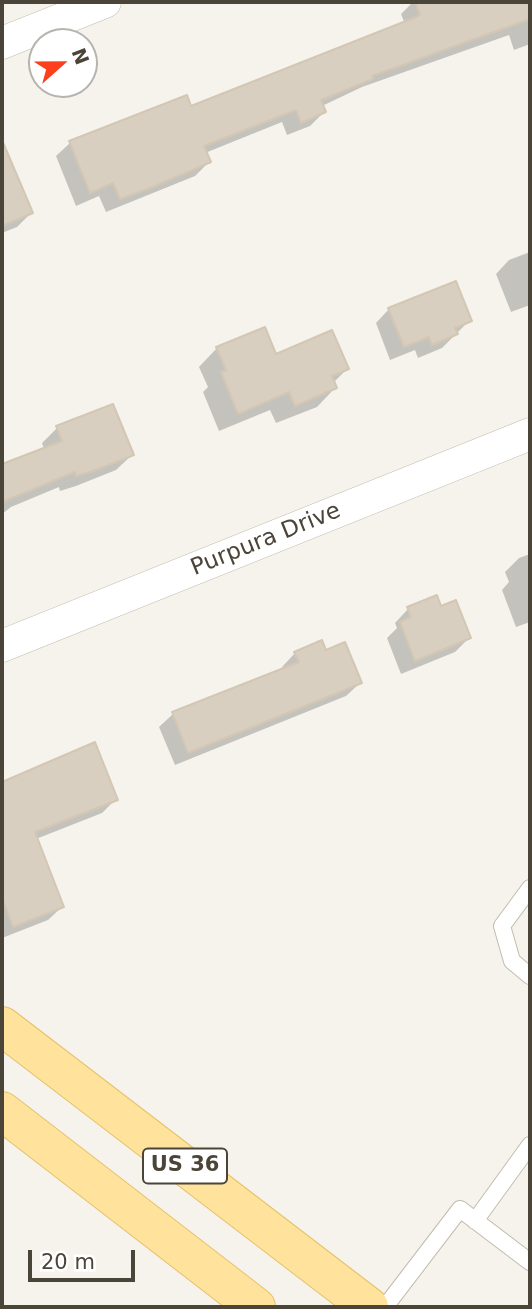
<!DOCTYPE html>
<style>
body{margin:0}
#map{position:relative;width:532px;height:1309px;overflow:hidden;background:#f6f3ec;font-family:"DejaVu Sans",sans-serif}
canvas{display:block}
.frame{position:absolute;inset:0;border:4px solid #4b4439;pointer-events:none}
.north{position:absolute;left:28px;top:28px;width:70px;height:70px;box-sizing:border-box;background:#fff;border:2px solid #b7b4b0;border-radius:50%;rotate:69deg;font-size:19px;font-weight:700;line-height:28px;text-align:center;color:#4b4439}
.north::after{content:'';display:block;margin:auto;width:24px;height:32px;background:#fc3f1d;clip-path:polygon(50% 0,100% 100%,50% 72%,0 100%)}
.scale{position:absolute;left:28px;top:1250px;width:107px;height:32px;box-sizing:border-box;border:4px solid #4b4439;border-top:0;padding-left:9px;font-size:21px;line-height:24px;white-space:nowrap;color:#4b4439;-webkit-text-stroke:5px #fff;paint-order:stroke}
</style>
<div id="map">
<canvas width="532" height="1309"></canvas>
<div class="frame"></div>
<div class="north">N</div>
<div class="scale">20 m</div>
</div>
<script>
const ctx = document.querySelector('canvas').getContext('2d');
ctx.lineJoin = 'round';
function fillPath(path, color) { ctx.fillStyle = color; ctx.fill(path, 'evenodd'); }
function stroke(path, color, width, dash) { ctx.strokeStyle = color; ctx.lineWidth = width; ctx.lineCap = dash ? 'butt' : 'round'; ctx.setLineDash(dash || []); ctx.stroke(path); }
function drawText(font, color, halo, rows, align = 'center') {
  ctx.font = font + ' "DejaVu Sans",sans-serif'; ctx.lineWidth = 5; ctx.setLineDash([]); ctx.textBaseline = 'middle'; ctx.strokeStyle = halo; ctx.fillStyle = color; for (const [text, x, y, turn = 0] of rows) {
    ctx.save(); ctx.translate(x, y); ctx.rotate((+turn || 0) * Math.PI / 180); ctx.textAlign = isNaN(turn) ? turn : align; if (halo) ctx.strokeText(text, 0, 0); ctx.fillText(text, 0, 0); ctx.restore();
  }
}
fillPath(new Path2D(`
 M 413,2 L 530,2 L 530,44 L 514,50 L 509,35 L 362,87 L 322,106 L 324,112 L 310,126 L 287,135 L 282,122 L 205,153 L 209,162 L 195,176 L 106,212 L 99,196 L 76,206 L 56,156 L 70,143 L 186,97 L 190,108 L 405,24 L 401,14 Z
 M 15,176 L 31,213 L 17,227 L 2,233 L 2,182 Z
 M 530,252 L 530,305 L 511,312 L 496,274 L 509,260 Z
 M 389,309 L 470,320 L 442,348 L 418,358 L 415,350 L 390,360 L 376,323 Z
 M 217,348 L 275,356 L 347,369 L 333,383 L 335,388 L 317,407 L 276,423 L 270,410 L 219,431 L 203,392 L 208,387 L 199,367 Z
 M 57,428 L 132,455 L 116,470 L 76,486 L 60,491 L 59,487 L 11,507 L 2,514 L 2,459 L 6,464 L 44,449 L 42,443 Z
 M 530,554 L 530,622 L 516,627 L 502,590 L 509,582 L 505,572 L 519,558 Z
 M 440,608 L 469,638 L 455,652 L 401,674 L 387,638 L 397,628 L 395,623 L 408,609 Z
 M 325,652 L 360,683 L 346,696 L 175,765 L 159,727 L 173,714 L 283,670 L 282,667 L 295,653 Z
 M 94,744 L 116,799 L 102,813 L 36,839 L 62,907 L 48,920 L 2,938 L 2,783 Z`), '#0003');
const building = new Path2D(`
 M 415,2 L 530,2 L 530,19 L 372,76 L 373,79 L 321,100 L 326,112 L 301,123 L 296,110 L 204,146 L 211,162 L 155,186 L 120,199 L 113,183 L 90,193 L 69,141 L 187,95 L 191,106 L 411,19 L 420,15 Z
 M 2,140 L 33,213 L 2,226 Z
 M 456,281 L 472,321 L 455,328 L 458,334 L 432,345 L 429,337 L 404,347 L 388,308 Z
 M 265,327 L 276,354 L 332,330 L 349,369 L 332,376 L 337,388 L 295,406 L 289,392 L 238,414 L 221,372 L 226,370 L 216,347 Z
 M 113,404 L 134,455 L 93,471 L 76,476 L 75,472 L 2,502 L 2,464 L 62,441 L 56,426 Z
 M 437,595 L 441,606 L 456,600 L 471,638 L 415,661 L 400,622 L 411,617 L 407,607 Z
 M 322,640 L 326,650 L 345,642 L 362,683 L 188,753 L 172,712 L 299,662 L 294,652 Z
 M 95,742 L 118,800 L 35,832 L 64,907 L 13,927 L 2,898 L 2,782 Z`);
fillPath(building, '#d8cfc1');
stroke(building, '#d3c7b4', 2);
const service = new Path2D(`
 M 530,888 L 502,926 L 512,961 L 530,976
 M 475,1221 L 530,1145
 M 385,1307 L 460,1209 L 530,1262`);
const minor = new Path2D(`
 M 2,43 L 105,2
 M 2,646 L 530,434`);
const primary = new Path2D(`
 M 2,1026 L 369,1307
 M 2,1111 L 256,1307`);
stroke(service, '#c2bbae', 18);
stroke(minor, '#c2bbae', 33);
stroke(primary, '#e6c16a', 40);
stroke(service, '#fff', 16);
stroke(minor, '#fff', 32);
stroke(primary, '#ffe39c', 38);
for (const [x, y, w] of [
 [185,1166,84]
]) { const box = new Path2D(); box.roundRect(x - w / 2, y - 17.5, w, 35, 5); ctx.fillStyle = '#fff'; ctx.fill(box); stroke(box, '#4b4439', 2); }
drawText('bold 21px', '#4b4439', null, [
 ["US 36",185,1166]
]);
drawText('23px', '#4b4439', '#fff', [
 ["Purpura Drive",266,540,-22]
]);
</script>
